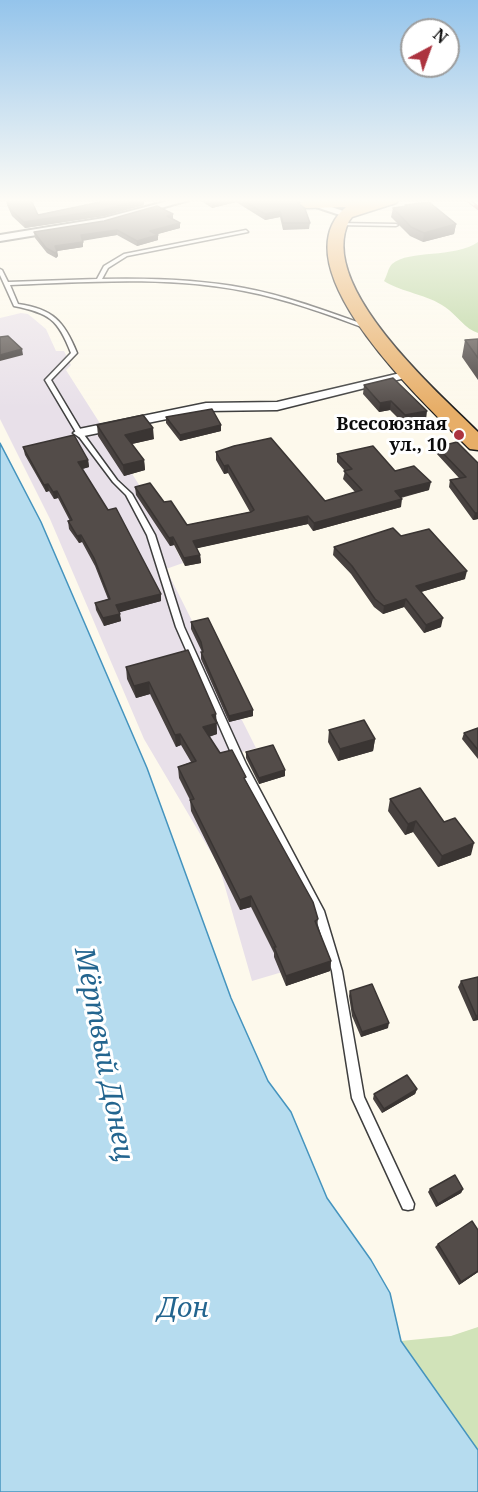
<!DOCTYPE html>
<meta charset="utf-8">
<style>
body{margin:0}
#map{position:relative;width:478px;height:1492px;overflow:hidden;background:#fdf9ec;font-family:"Noto Serif",serif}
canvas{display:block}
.north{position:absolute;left:400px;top:18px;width:60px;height:60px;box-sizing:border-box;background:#fff;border:2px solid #9d9d9d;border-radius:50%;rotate:41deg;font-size:16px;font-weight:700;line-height:24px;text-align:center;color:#0b0b0b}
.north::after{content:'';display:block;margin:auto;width:21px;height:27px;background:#ac333f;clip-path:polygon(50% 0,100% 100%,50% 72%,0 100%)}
</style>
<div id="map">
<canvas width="478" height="1492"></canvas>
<div class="north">N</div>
</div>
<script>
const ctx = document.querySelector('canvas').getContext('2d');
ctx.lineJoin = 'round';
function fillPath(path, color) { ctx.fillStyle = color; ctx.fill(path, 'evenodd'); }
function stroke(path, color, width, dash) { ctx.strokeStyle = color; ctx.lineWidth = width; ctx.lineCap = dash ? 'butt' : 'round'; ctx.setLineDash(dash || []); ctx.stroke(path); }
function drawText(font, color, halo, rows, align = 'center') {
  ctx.font = font + ' "Noto Serif",serif'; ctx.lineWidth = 6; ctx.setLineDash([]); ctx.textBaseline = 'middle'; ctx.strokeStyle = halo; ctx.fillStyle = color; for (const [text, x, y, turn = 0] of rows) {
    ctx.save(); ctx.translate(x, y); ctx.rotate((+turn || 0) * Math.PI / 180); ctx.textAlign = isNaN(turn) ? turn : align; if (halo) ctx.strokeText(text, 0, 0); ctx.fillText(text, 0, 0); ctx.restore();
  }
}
fillPath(new Path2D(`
 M 21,313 L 28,314 L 46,329 L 56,351 L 64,351 L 71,365 L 66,370 L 157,513 L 183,563 L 166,569 L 256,748 L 210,761 L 313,912 L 333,957 L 252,981 L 219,866 L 144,739 L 50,519 L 0,419 L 0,318 Z`), '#e8e0e9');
fillPath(new Path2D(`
 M 478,1327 L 478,1450 L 401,1341 L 451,1336 Z`), '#d1e3b9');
fillPath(new Path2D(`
 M 478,242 L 478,333 C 465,329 457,315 445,307 C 427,294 403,293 384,281 C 387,276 388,268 392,264 C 410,249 453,259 478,242 Z`), '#b6d29a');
const water = new Path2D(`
 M 0,443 L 41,522 L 147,768 L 231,998 L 268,1081 L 291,1112 L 327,1198 L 371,1260 L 390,1293 L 401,1341 L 478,1450 L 478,1492 L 0,1492 Z`);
fillPath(water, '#b6dcef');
stroke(water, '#4594be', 1.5);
const service = new Path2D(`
 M 339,223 L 396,224 L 398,225 L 396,226 L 337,225 Z
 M 246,230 L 248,232 L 127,256 L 108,268 L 102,279 C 149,278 197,279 244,288 C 287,296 329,312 371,327 L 371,329 L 367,329 C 327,314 286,299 244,291 C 167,276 87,282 10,285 L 18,304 C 53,309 64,321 77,353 L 51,380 L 82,432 L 117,480 L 132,494 L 155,535 L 184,627 L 246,764 L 324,911 L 342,971 L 364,1097 L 414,1204 L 413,1209 L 408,1210 L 403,1209 L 352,1098 L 332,971 L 314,912 L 236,764 L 176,627 L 147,535 L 126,495 L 113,482 L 77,434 L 45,380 L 71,353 C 58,319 49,313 14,306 L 0,275 L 0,269 L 2,270 L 8,282 L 97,279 L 104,266 L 124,254 Z`);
const minor = new Path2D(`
 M 409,371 L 415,374 L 413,376 L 277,410 L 206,411 L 79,437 L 73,433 L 79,429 L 206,403 L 277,402 Z`);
const tertiary = new Path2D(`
 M 172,200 L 189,200 L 104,224 L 0,241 L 0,235 L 104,218 Z
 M 295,200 L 311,200 L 352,214 L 346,217 Z`);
const trunk = new Path2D(`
 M 372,200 L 398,200 L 396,203 L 352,217 L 349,221 C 316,286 437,391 478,432 L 478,450 L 470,449 C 429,407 275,268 346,207 L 306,208 L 299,204 L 305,200 Z`);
stroke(service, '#3e3e3e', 3);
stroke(minor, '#3e3e3e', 3);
stroke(tertiary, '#3e3e3e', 4);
stroke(trunk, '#1c1c1c', 3);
fillPath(service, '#fff');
fillPath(minor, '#fff');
fillPath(tertiary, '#fff');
fillPath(trunk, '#e7ae68');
const rail = new Path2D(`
 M 468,200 L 478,208`);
stroke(rail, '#ac333f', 4);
stroke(rail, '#fff', 2, [8]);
fillPath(new Path2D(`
 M 6,200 L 38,215 L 107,200 L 144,200 L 144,205 L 104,216 L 25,228 L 12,216 L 7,205 Z
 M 200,200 L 295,200 L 310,223 L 309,229 L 283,230 L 280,217 L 265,220 L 236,202 L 212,208 Z
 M 405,205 L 456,224 L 454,234 L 423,242 L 410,236 L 391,217 L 393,208 L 405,206 Z
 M 173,219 L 180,223 L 180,228 L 157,234 L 158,240 L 137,246 L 117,235 L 82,240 L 83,247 L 57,251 L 58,256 L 56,258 L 47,253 L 35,238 L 34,232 Z
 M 478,339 L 478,380 L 462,357 L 465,340 Z
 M 364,385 L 426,420 L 404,424 L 390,410 L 379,412 L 363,394 Z
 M 166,417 L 221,425 L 221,431 L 180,441 L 166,423 Z
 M 97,425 L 154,439 L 132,444 L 144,460 L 145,470 L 124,476 L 98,436 Z
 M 23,447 L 88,460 L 89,467 L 82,469 L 161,601 L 119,612 L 121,621 L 104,626 L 96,610 L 95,603 L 108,599 L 95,566 L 82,542 L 79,543 L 69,529 L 68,521 L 70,521 L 58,498 L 54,499 L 49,491 L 46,492 L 25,455 Z
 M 437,447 L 477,463 L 478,519 L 473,520 L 449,487 L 450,480 L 459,478 L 436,453 Z
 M 216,452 L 325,501 L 355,492 L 343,479 L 345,471 L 337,462 L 337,454 L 395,471 L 429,490 L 401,498 L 401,507 L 313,531 L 308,524 L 197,548 L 200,555 L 201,563 L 185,566 L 174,545 L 170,546 L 136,495 L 135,487 L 164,502 L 187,525 L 250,512 L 228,473 L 224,474 L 216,460 Z
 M 334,547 L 465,579 L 421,592 L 441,627 L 424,633 L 404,607 L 383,614 L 374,607 L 351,574 L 333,555 Z
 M 191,622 L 253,710 L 253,716 L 229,722 L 201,659 L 201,652 L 202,652 L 191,629 Z
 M 126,667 L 216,714 L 217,734 L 209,737 L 220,753 L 246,781 L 318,919 L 317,927 L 331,961 L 330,971 L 286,986 L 274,957 L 274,953 L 251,907 L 240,910 L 191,811 L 190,800 L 179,778 L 178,767 L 191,762 L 181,745 L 176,747 L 150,694 L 136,698 L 127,679 Z
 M 478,728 L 478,759 L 462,739 L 464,733 Z
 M 329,730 L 375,739 L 373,751 L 338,761 L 328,742 Z
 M 246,752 L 285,776 L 259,784 L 246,758 Z
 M 390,799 L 444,822 L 471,855 L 438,867 L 413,832 L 405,835 L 388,811 Z
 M 478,977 L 478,1020 L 473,1021 L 458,987 L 461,981 Z
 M 350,991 L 388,1028 L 361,1037 L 352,1016 L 349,996 Z
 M 417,1089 L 415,1094 L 382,1113 L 373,1099 L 374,1094 Z
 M 430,1189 L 463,1189 L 461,1193 L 436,1207 L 428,1192 Z
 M 438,1244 L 478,1272 L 459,1285 L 435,1247 Z`), '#47413f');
fillPath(new Path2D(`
 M 140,200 L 144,200 L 144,205 L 104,216 L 25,228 L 24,222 Z
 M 220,200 L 236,200 L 236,202 L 212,208 L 212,202 Z
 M 280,211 L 280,217 L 265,220 L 265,214 Z
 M 173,214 L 173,219 L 167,216 Z
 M 180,223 L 180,228 L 151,236 L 150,231 Z
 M 456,224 L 454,234 L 423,242 L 424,233 Z
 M 117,230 L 117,235 L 82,241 L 81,235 Z
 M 158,235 L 158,240 L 137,246 L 137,241 Z
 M 83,242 L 83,247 L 57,251 L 58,256 L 56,258 L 55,246 Z
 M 22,349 L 23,355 L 0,361 L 0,355 Z
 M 391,401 L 390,410 L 379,412 L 380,403 Z
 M 427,411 L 426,420 L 404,424 L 405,415 Z
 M 221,425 L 221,431 L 180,441 L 180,435 Z
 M 153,428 L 154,439 L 127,445 L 125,435 Z
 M 88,460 L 89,467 L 79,470 L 78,462 Z
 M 144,460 L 145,470 L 124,476 L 123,465 Z
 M 228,465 L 228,473 L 224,474 L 224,466 Z
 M 431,482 L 429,490 L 393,499 L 395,491 Z
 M 48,484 L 49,491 L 46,492 L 44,485 Z
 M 57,491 L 58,498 L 54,499 L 53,492 Z
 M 402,499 L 401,507 L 313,531 L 314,523 Z
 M 475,513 L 478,513 L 478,519 L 473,520 Z
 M 308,516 L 308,524 L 194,549 L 193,541 Z
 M 81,535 L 82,542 L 79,543 L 77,536 Z
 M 173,537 L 174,545 L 170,546 L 169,538 Z
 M 200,555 L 201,563 L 185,566 L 184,558 Z
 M 467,571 L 465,579 L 414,594 L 416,586 Z
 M 161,594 L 161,601 L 117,613 L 116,605 Z
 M 406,599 L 404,607 L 383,614 L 384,606 Z
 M 120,614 L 121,621 L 104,626 L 103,618 Z
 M 443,618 L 441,627 L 424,633 L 426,625 Z
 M 149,682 L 150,694 L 136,698 L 134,686 Z
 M 253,710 L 253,716 L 229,722 L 229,716 Z
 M 216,714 L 217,734 L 204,738 L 203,727 L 212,715 Z
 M 180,734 L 181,745 L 176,747 L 175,735 Z
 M 375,739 L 373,751 L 338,761 L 340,749 Z
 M 285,770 L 285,776 L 259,784 L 259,778 Z
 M 416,821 L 413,832 L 405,835 L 408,824 Z
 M 474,843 L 471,855 L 438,867 L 442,856 Z
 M 251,896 L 251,907 L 240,910 L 240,900 Z
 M 331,961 L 330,971 L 286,986 L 286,976 Z
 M 478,1015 L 478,1020 L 473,1021 L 476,1016 Z
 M 389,1023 L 388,1028 L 361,1037 L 362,1032 Z
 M 417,1089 L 415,1094 L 382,1113 L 384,1109 Z
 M 463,1189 L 461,1193 L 436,1207 L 438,1204 Z
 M 478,1271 L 478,1272 L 459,1285 L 461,1282 Z`), '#3a3533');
const building = new Path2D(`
 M 6,200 L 31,200 L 38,215 L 110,200 L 140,200 L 103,210 L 24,222 L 11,210 Z
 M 242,200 L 295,200 L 305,209 L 310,223 L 283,223 L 280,211 L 265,214 Z
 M 429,202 L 456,224 L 424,233 L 411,227 L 393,208 L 407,206 L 405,205 Z
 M 157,206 L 173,214 L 167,216 L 180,223 L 150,231 L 158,235 L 137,241 L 117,230 L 81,235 L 83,242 L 55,246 L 57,251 L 55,253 L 46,248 L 34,232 L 104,221 Z
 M 8,336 L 22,349 L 0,355 L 0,337 Z
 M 478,339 L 478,358 L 465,340 Z
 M 393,378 L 427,411 L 405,415 L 391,401 L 380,403 L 364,385 Z
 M 212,409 L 221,425 L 180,435 L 166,417 Z
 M 143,415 L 153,428 L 125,435 L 144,460 L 123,465 L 97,425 Z
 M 74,435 L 88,460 L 78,462 L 108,510 L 116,508 L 161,594 L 116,605 L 120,614 L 103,618 L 95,603 L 110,599 L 94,558 L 81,535 L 77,536 L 68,521 L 72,520 L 57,491 L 53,492 L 48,484 L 44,485 L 23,447 Z
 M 271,438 L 325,501 L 362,490 L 344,471 L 352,469 L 337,454 L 373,446 L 395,471 L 414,466 L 431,482 L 395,491 L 402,499 L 314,523 L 308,516 L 193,541 L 200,555 L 184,558 L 173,537 L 169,538 L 135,487 L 150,483 L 164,502 L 171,501 L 187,525 L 251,512 L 254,510 L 228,465 L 224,466 L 216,452 L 234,446 Z
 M 457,442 L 478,463 L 478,513 L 475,513 L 450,480 L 466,477 L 437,447 Z
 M 393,528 L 401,536 L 429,529 L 467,571 L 416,586 L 443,618 L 426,625 L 406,599 L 384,606 L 375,599 L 352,566 L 334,547 Z
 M 208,618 L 253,710 L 229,716 L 201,652 L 203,652 L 201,642 L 191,622 Z
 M 188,650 L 216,714 L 212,715 L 217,723 L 203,727 L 220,753 L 232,750 L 246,777 L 244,778 L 313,902 L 318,919 L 315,921 L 331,961 L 286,976 L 274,947 L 276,947 L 251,896 L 240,900 L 190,800 L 194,799 L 178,767 L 196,761 L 180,734 L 175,735 L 149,682 L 134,686 L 126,667 Z
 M 364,720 L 375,739 L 340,749 L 329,730 Z
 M 478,728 L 478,750 L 464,733 Z
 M 273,745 L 285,770 L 259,778 L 246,752 Z
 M 420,788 L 444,822 L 455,818 L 474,843 L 442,856 L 416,821 L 408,824 L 390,799 Z
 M 478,977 L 478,1015 L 476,1016 L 461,981 Z
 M 372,984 L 389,1023 L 362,1032 L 353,1010 L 350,991 Z
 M 407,1075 L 417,1089 L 384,1109 L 374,1094 Z
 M 455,1175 L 463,1189 L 438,1204 L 430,1189 Z
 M 472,1221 L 478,1230 L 478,1271 L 461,1282 L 438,1244 Z`);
fillPath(building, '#534c49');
stroke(building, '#3a3533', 1.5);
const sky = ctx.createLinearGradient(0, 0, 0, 409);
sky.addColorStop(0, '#94c4eb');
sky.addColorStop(0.49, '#fefcf6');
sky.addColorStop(1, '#fefcf600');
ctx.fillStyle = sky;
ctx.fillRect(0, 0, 478, 409);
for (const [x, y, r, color] of [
 [459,435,6,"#ac333f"]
]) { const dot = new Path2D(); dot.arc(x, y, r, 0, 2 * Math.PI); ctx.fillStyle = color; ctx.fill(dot); stroke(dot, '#fff', 2); }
drawText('bold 18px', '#0b0b0b', '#fff', [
 ["Всесоюзная",447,425],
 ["ул., 10",447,446]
], 'right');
drawText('italic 27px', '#23658f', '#fff', [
 ["Мёртвый Донец",103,1054,79],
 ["Дон",183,1309]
]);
</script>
